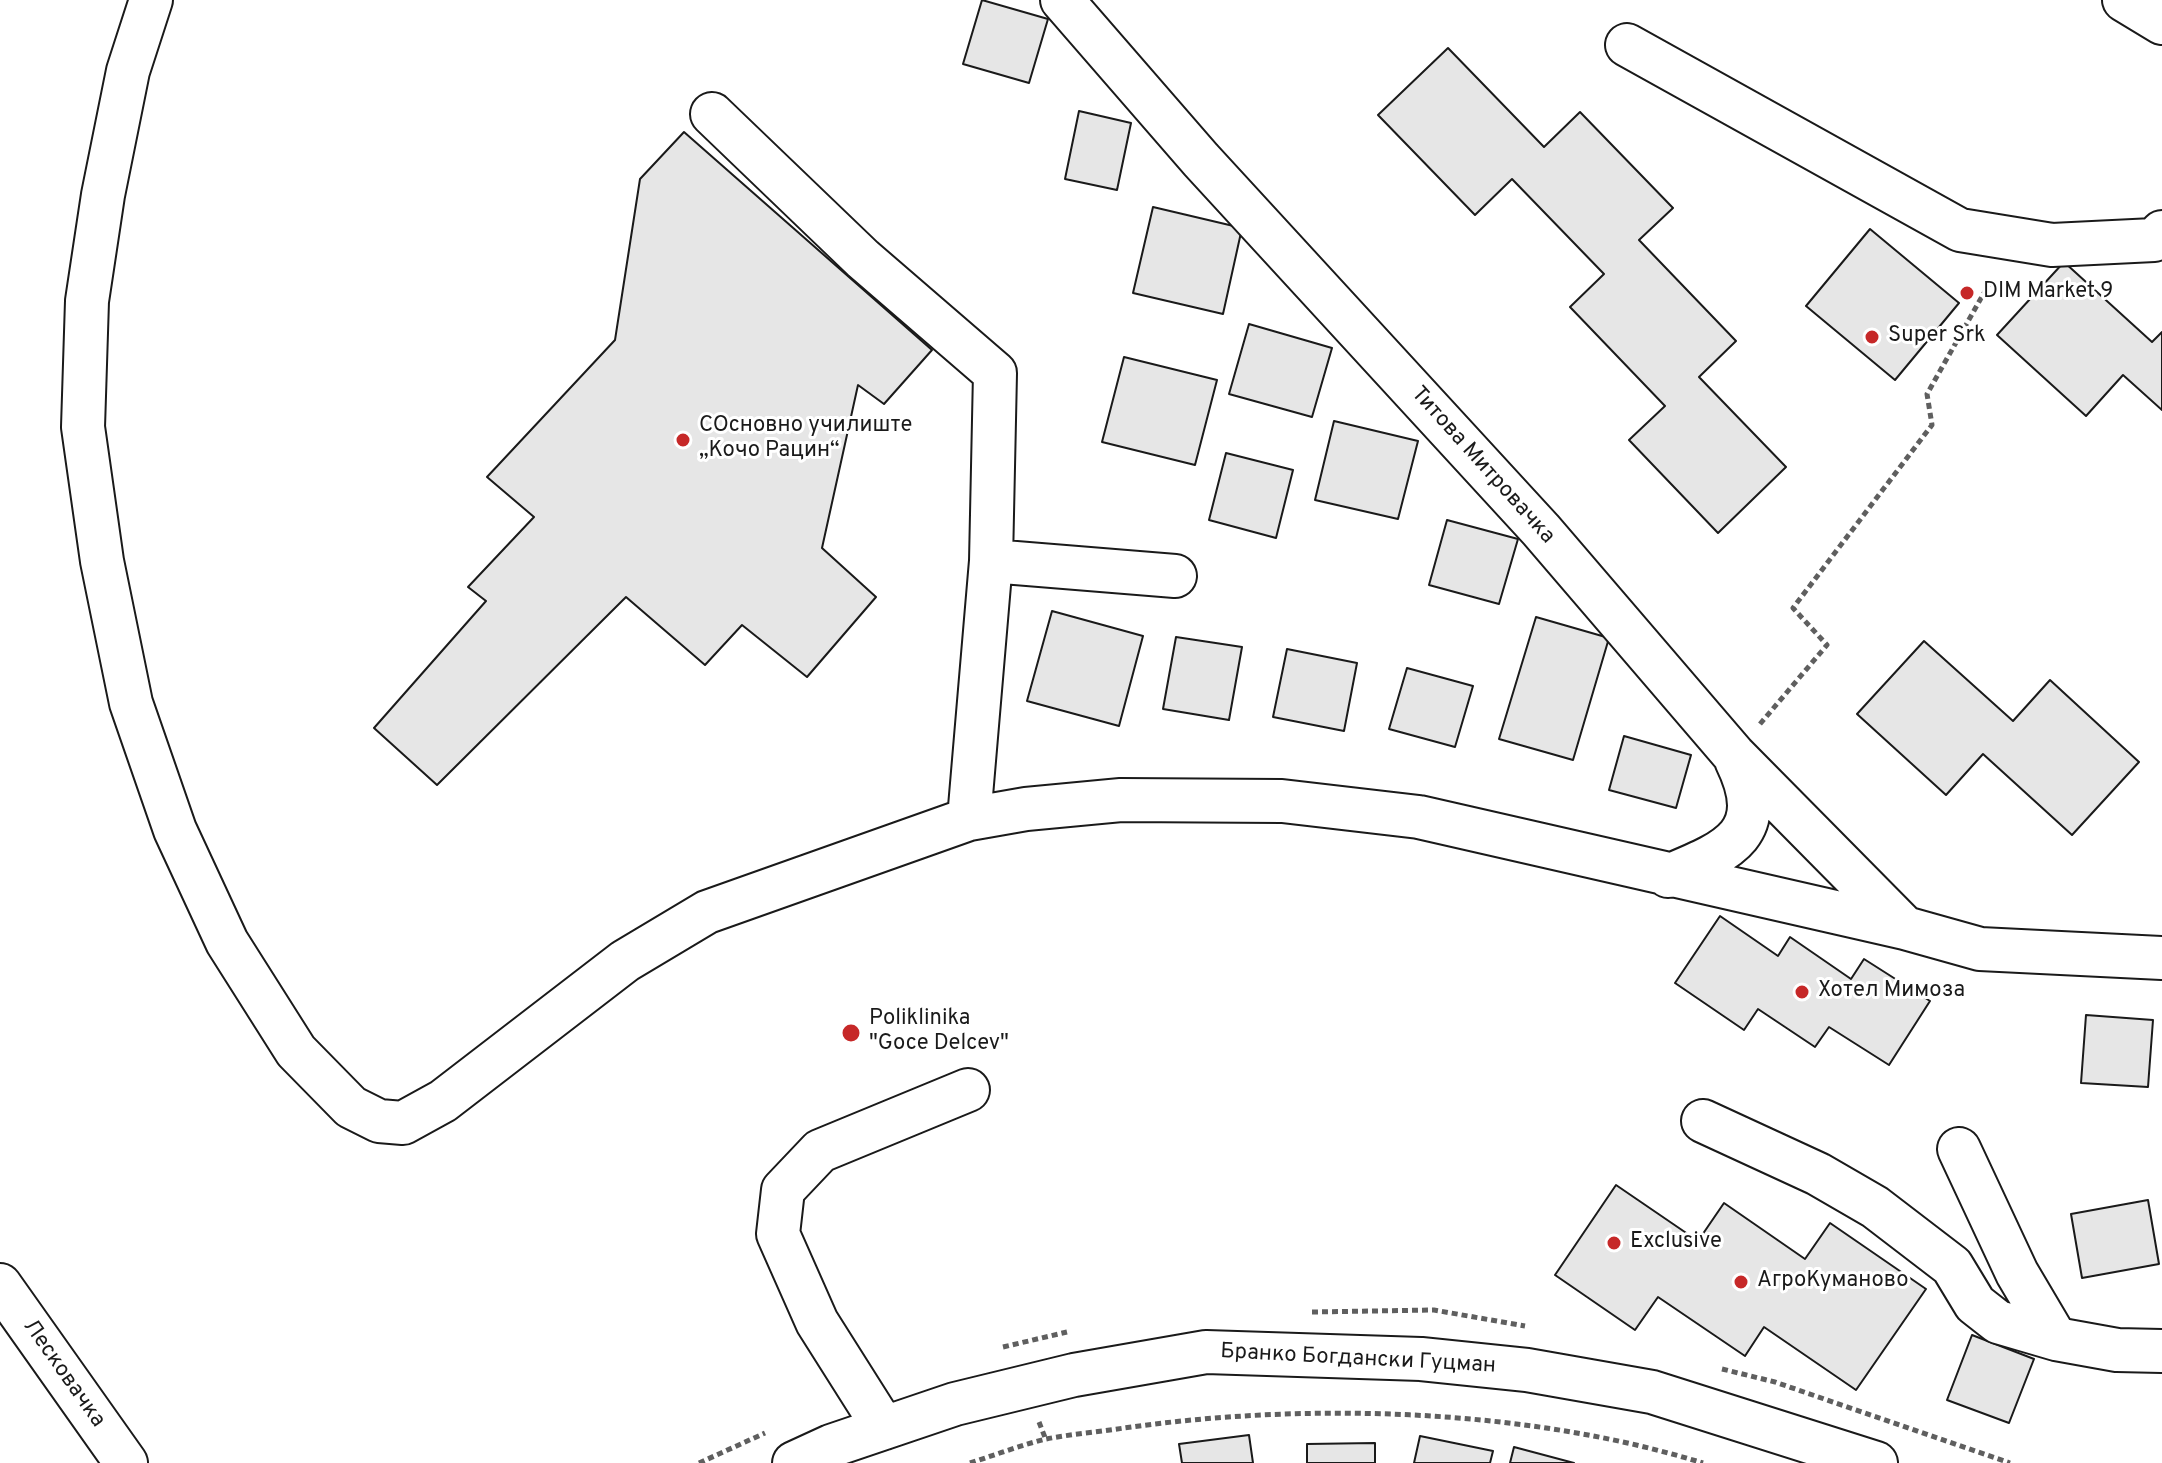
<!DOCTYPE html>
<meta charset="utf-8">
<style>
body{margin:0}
canvas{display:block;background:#fff}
</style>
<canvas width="2162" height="1463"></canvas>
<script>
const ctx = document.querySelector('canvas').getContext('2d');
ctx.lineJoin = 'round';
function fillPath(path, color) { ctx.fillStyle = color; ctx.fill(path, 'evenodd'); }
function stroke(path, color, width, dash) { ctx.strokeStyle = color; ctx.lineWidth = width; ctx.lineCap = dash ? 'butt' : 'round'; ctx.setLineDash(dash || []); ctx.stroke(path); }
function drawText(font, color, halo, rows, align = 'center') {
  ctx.font = font + ' Overpass,sans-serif'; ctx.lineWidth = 6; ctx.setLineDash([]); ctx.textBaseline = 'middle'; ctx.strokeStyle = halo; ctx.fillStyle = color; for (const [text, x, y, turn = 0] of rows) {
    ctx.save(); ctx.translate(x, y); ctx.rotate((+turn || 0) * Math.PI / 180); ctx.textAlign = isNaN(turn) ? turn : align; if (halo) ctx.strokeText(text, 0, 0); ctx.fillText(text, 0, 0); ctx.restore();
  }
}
const building = new Path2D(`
 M 982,0 L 1048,19 L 1029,83 L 963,64 Z
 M 1448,48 L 1544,147 L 1580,112 L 1673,208 L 1639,240 L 1736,341 L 1699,377 L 1786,467 L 1718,533 L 1629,440 L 1665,406 L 1570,307 L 1604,274 L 1512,179 L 1475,215 L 1378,115 Z
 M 1079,111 L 1131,123 L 1117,190 L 1065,179 Z
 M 684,132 L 932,350 L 884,404 L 858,385 L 822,548 L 876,597 L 807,677 L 742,625 L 705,665 L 626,597 L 437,785 L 374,728 L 486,601 L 468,587 L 534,517 L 487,477 L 615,340 L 640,179 Z
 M 1153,207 L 1242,228 L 1223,314 L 1133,293 Z
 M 1870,229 L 1959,303 L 1895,380 L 1806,306 Z
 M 2064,262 L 2152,342 L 2162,332 L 2162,410 L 2123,375 L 2086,416 L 1997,335 Z
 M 1249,324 L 1332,348 L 1312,417 L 1229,394 Z
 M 1124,357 L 1217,380 L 1195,465 L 1102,442 Z
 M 1334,421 L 1418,441 L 1398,519 L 1315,500 Z
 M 1226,453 L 1293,470 L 1276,538 L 1209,520 Z
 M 1447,520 L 1518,539 L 1499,604 L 1429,585 Z
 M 1052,611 L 1143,636 L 1119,726 L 1027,701 Z
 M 1536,617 L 1609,638 L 1573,760 L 1499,739 Z
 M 1176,637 L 1242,647 L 1229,720 L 1163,709 Z
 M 1924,641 L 2013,721 L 2050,680 L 2139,762 L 2072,835 L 1983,754 L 1946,795 L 1857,714 Z
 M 1287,649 L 1357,663 L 1344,731 L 1273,717 Z
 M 1407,668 L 1473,686 L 1455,747 L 1389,729 Z
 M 1624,736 L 1691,755 L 1676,808 L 1609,790 Z
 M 1720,916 L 1778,956 L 1790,937 L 1851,979 L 1864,959 L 1930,1001 L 1889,1065 L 1829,1027 L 1815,1047 L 1758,1009 L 1744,1030 L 1675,983 Z
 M 2086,1015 L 2153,1020 L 2148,1087 L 2081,1083 Z
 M 1616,1185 L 1698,1241 L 1724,1203 L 1805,1259 L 1830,1223 L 1926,1289 L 1856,1390 L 1764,1327 L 1745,1356 L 1658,1297 L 1635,1330 L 1555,1275 Z
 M 2148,1200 L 2159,1264 L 2082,1278 L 2071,1214 Z
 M 1972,1335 L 2034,1359 L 2009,1423 L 1947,1400 Z
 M 1249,1435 L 1253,1463 L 1182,1463 L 1179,1444 Z
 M 1420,1436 L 1493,1451 L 1490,1463 L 1414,1463 Z
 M 1375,1443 L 1375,1463 L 1307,1463 L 1307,1444 Z
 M 1514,1447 L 1574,1463 L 1510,1463 Z`);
fillPath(building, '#e6e6e6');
stroke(building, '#1a1a1a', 2);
const minor = new Path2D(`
 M 151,0 L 128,71 L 103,195 L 87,301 L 83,427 L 102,561 L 131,703 L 175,830 L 227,942 L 296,1051 L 351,1107 L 379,1121 L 403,1123 L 443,1101 L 625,961 L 707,912 L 969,819 L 1026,809 L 1121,800 L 1282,801 L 1419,817 L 1905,928 L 1980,949 L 2162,958
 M 1062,0 L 1201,160 L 1541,530 L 1734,755 L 1905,928
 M 2124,0 L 2162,23
 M 1627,45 L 1960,230 L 2052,245 L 2154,240 L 2162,232
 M 712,114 L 863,259 L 995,373 L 991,561 L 969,819
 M 991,561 L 1175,576
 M 1668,876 C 1728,851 1772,834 1736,760
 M 1703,1121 L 1818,1174 L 1875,1207 L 1952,1266 L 1975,1304 L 1998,1322 L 2056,1339 L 2017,1273 L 1959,1149
 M 0,1285 L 126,1463
 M 2056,1339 L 2117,1350 L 2162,1351
 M 884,1428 L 817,1322 L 778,1234 L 783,1190 L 820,1151 L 968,1090
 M 794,1463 L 831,1446 L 955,1404 L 1074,1375 L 1206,1352 L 1421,1359 L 1527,1370 L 1652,1392 L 1876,1463`);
stroke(minor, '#1a1a1a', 46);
stroke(new Path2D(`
 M 1760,724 L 1827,645 L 1793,608 L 1932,425 L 1927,394 L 1993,277
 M 1312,1312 L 1434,1310 L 1525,1326
 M 1003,1347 L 1067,1332
 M 1722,1369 L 1775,1382 L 2010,1463
 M 1039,1422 L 1046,1440
 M 699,1463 L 765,1433
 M 970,1463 C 995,1455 1021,1445 1046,1439 C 1071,1434 1099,1432 1124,1428 C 1308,1402 1525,1408 1703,1463`), '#5f5f5f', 5, [6, 4]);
stroke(minor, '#fff', 42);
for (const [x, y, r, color] of [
 [1967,293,8,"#c62828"],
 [1872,337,8,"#c62828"],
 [683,440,8,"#c62828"],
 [1802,992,8,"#c62828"],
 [851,1033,10,"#c62828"],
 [1614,1243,8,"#c62828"],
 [1741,1282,8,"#c62828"]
]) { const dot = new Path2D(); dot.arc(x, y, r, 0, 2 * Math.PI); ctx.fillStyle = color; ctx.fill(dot); stroke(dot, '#fff', 3); }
drawText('22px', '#1a1a1a', '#fff', [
 ["DIM Market 9",1983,293],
 ["Super Srk",1888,337],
 ["СОсновно училиште",699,427],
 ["„Кочо Рацин“",699,452],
 ["Хотел Мимоза",1818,992],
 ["Poliklinika",869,1020],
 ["\"Goce Delcev\"",869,1045],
 ["Exclusive",1630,1243],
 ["АгроКуманово",1757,1282]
], 'left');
drawText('22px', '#1a1a1a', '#fff', [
 ["Титова Митровачка",1482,466,48],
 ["Бранко Богдански Гуцман",1358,1360,3],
 ["Лесковачка",63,1374,55]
]);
</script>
